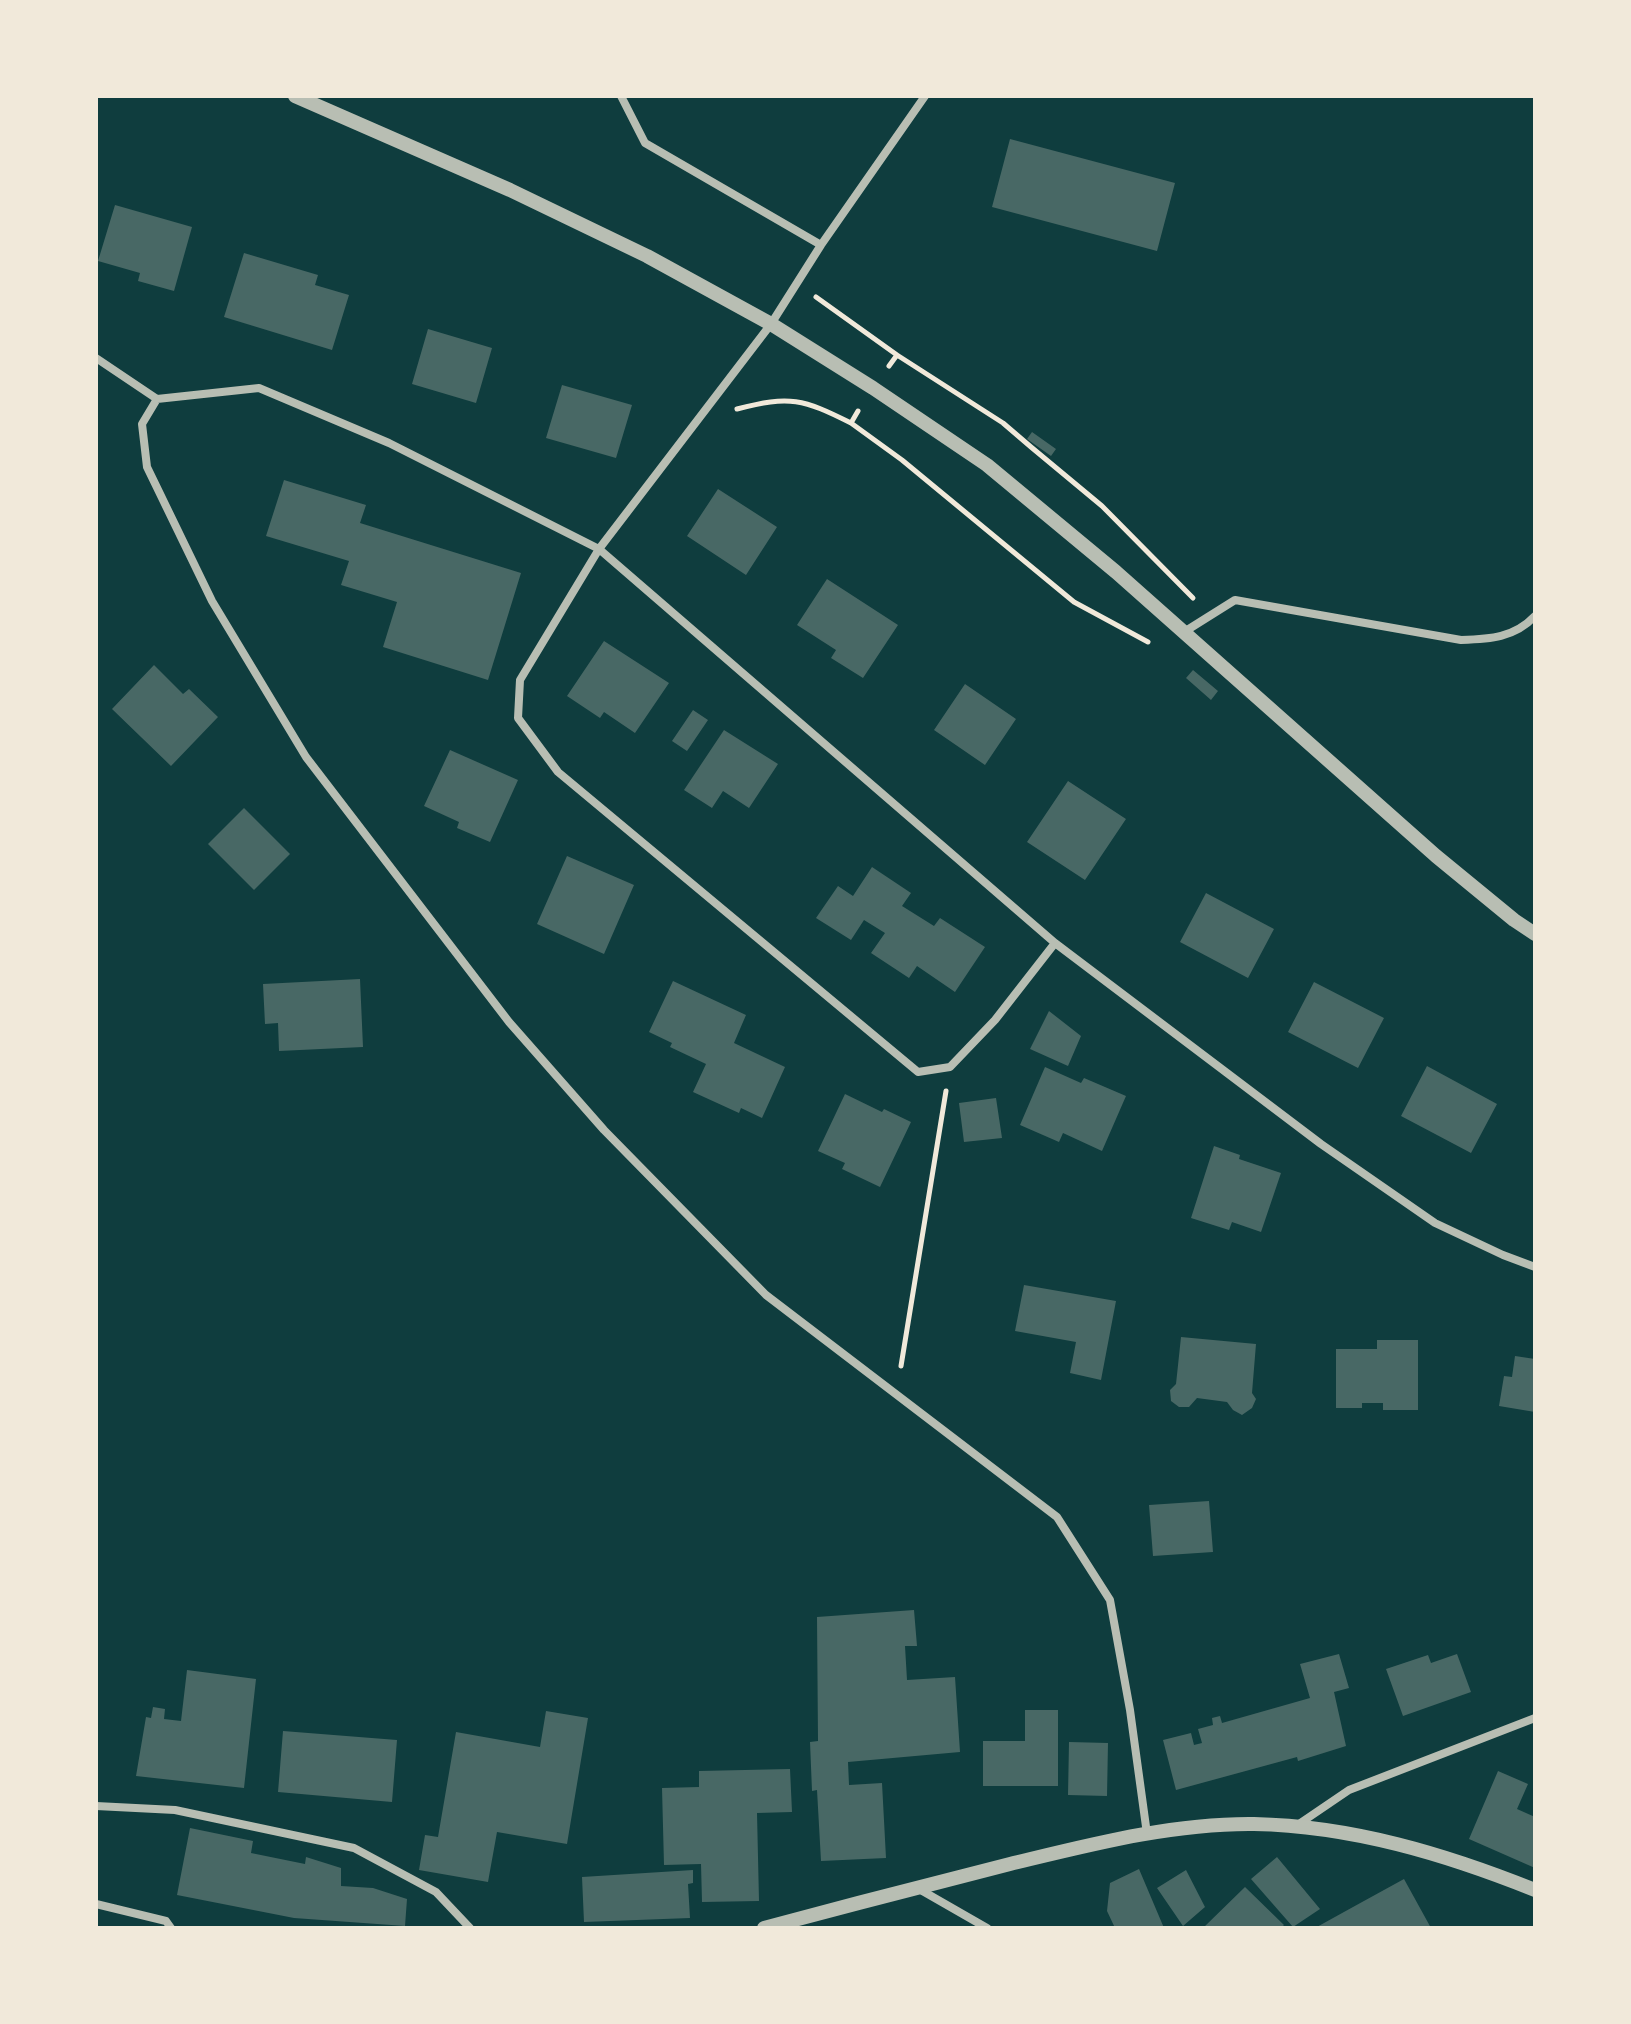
<!DOCTYPE html>
<style>
body{margin:0}
#map{position:relative;width:1631px;height:2024px;overflow:hidden;background:#0f3d3e;font-family:"Asap Condensed",sans-serif}
canvas{display:block}
.frame{position:absolute;inset:0;border:98px solid #f1e9da;pointer-events:none}
</style>
<div id="map">
<canvas width="1631" height="2024"></canvas>
<div class="frame"></div>
</div>
<script>
const ctx = document.querySelector('canvas').getContext('2d');
ctx.lineJoin = 'round';
function fillPath(path, color) { ctx.fillStyle = color; ctx.fill(path, 'evenodd'); }
function stroke(path, color, width, dash) { ctx.strokeStyle = color; ctx.lineWidth = width; ctx.lineCap = dash ? 'butt' : 'round'; ctx.setLineDash(dash || []); ctx.stroke(path); }
fillPath(new Path2D(`
 M 1010,139 L 1175,183 L 1157,251 L 992,207 Z
 M 115,205 L 192,227 L 174,291 L 138,281 L 140,273 L 98,261 Z
 M 244,253 L 318,275 L 315,285 L 349,295 L 332,350 L 224,317 Z
 M 428,329 L 492,348 L 476,403 L 412,384 Z
 M 562,385 L 632,405 L 616,458 L 546,438 Z
 M 1032,432 L 1056,449 L 1051,456 L 1027,439 Z
 M 284,480 L 366,505 L 360,523 L 521,573 L 488,680 L 383,647 L 397,602 L 341,585 L 349,561 L 266,536 Z
 M 718,489 L 777,527 L 746,575 L 687,536 Z
 M 827,579 L 898,625 L 863,678 L 831,658 L 836,650 L 797,625 Z
 M 604,641 L 669,683 L 635,733 L 604,712 L 600,718 L 567,696 Z
 M 154,665 L 183,694 L 189,689 L 218,717 L 171,766 L 112,709 Z
 M 1193,670 L 1218,691 L 1211,700 L 1186,678 Z
 M 965,684 L 1016,719 L 985,765 L 934,730 Z
 M 693,710 L 708,720 L 687,751 L 672,741 Z
 M 724,730 L 778,764 L 749,808 L 723,791 L 712,808 L 684,790 Z
 M 450,750 L 518,780 L 490,842 L 457,828 L 459,822 L 424,806 Z
 M 1068,781 L 1126,819 L 1085,880 L 1027,842 Z
 M 244,808 L 290,854 L 254,890 L 208,844 Z
 M 567,856 L 634,885 L 604,954 L 537,924 Z
 M 872,867 L 911,893 L 902,906 L 934,926 L 940,918 L 985,947 L 955,992 L 917,966 L 909,978 L 871,953 L 885,933 L 864,920 L 851,940 L 816,918 L 838,886 L 853,896 Z
 M 1206,893 L 1274,929 L 1248,978 L 1180,942 Z
 M 360,979 L 363,1047 L 279,1051 L 278,1023 L 265,1024 L 263,984 Z
 M 673,981 L 746,1015 L 734,1043 L 785,1067 L 762,1118 L 741,1108 L 739,1113 L 693,1092 L 706,1064 L 670,1047 L 672,1043 L 649,1032 Z
 M 1314,982 L 1384,1018 L 1358,1068 L 1288,1032 Z
 M 1049,1011 L 1081,1036 L 1068,1066 L 1030,1049 Z
 M 1427,1066 L 1497,1104 L 1471,1153 L 1401,1116 Z
 M 1045,1067 L 1081,1083 L 1084,1078 L 1126,1096 L 1102,1151 L 1063,1133 L 1059,1142 L 1020,1125 Z
 M 845,1094 L 882,1112 L 884,1109 L 911,1122 L 880,1187 L 842,1169 L 845,1163 L 818,1151 Z
 M 996,1098 L 1002,1138 L 964,1142 L 959,1103 Z
 M 1214,1146 L 1240,1155 L 1239,1159 L 1281,1173 L 1261,1232 L 1232,1222 L 1229,1230 L 1191,1218 Z
 M 1024,1285 L 1116,1301 L 1101,1380 L 1070,1373 L 1076,1342 L 1015,1331 Z
 M 1181,1337 L 1256,1344 L 1252,1393 L 1256,1399 L 1252,1408 L 1242,1415 L 1233,1410 L 1227,1402 L 1197,1398 L 1189,1407 L 1179,1407 L 1171,1401 L 1170,1390 L 1176,1384 Z
 M 1377,1340 L 1418,1340 L 1418,1410 L 1383,1410 L 1383,1403 L 1362,1403 L 1362,1408 L 1336,1408 L 1336,1349 L 1377,1349 Z
 M 1515,1356 L 1535,1359 L 1535,1412 L 1499,1406 L 1504,1376 L 1512,1377 Z
 M 1209,1501 L 1213,1552 L 1153,1556 L 1149,1505 Z
 M 914,1610 L 917,1646 L 905,1646 L 907,1680 L 955,1677 L 960,1752 L 848,1762 L 849,1785 L 882,1783 L 886,1858 L 821,1861 L 817,1790 L 812,1791 L 810,1742 L 818,1741 L 817,1617 Z
 M 1339,1654 L 1349,1688 L 1334,1692 L 1346,1746 L 1298,1761 L 1297,1757 L 1176,1790 L 1163,1740 L 1191,1733 L 1194,1745 L 1202,1743 L 1198,1729 L 1213,1725 L 1212,1718 L 1220,1716 L 1222,1723 L 1310,1698 L 1300,1664 Z
 M 1457,1654 L 1471,1692 L 1403,1716 L 1386,1669 L 1428,1655 L 1431,1663 Z
 M 187,1670 L 256,1679 L 244,1788 L 136,1776 L 146,1717 L 151,1718 L 153,1707 L 165,1709 L 164,1719 L 181,1721 Z
 M 1025,1710 L 1058,1710 L 1058,1786 L 983,1786 L 983,1741 L 1025,1741 Z
 M 546,1711 L 588,1718 L 567,1844 L 497,1832 L 488,1882 L 419,1870 L 425,1835 L 438,1837 L 456,1732 L 540,1747 Z
 M 283,1731 L 397,1740 L 392,1802 L 278,1792 Z
 M 1069,1742 L 1108,1743 L 1107,1796 L 1068,1795 Z
 M 790,1769 L 792,1812 L 757,1813 L 759,1901 L 702,1902 L 701,1864 L 664,1865 L 662,1788 L 699,1787 L 699,1771 Z
 M 1498,1771 L 1528,1784 L 1517,1809 L 1535,1817 L 1535,1868 L 1469,1839 Z
 M 190,1828 L 253,1841 L 251,1853 L 305,1864 L 306,1857 L 341,1868 L 341,1886 L 373,1888 L 407,1899 L 405,1926 L 294,1918 L 177,1895 Z
 M 1277,1857 L 1320,1909 L 1293,1927 L 1251,1879 Z
 M 1139,1869 L 1164,1928 L 1115,1928 L 1107,1911 L 1110,1883 Z
 M 693,1870 L 693,1883 L 688,1884 L 690,1918 L 584,1922 L 582,1877 Z
 M 1186,1870 L 1205,1907 L 1183,1926 L 1157,1888 Z
 M 1404,1879 L 1431,1928 L 1315,1928 L 1353,1907 Z
 M 1245,1887 L 1284,1925 L 1281,1928 L 1203,1928 Z`), '#486865');
stroke(new Path2D(`
 M 816,297 L 897,355 L 889,366
 M 897,355 L 1003,423 L 1031,447 L 1102,506 L 1193,598
 M 737,409 C 790,395 803,399 851,423 L 858,411
 M 851,423 L 902,460 L 1074,602 L 1148,642
 M 901,1366 L 946,1091`), '#f1e9da', 5);
stroke(new Path2D(`
 M 621,96 L 645,143 L 821,245
 M 925,96 L 821,245 L 771,324 L 599,549 L 520,680 L 518,718 L 558,772 L 918,1072 L 950,1067 L 995,1020 L 1055,943
 M 96,358 L 157,399 L 142,424 L 147,467 L 212,601 L 306,757 L 509,1022 L 604,1130 L 766,1295 L 1057,1517 L 1110,1600 L 1130,1710 L 1147,1834
 M 157,399 L 259,388 L 389,443 L 599,549 L 1055,943 L 1321,1144 L 1435,1223 L 1503,1255 L 1535,1267
 M 1184,632 L 1235,600 L 1461,640 C 1490,639 1514,638 1535,616
 M 96,1806 L 175,1810 L 354,1848 L 436,1892 L 470,1928
 M 1296,1826 L 1349,1790 L 1535,1718
 M 919,1889 L 987,1928
 M 96,1904 L 166,1921 L 171,1928`), '#b8beb3', 8);
stroke(new Path2D(`
 M 295,96 L 510,190 L 647,256 L 771,324 L 873,388 L 987,465 L 1116,572 L 1436,856 L 1514,920 L 1535,934
 M 764,1928 C 846,1906 927,1885 1010,1864 C 1089,1845 1172,1823 1254,1824 C 1352,1826 1445,1854 1535,1890`), '#b8beb3', 14);
</script>
